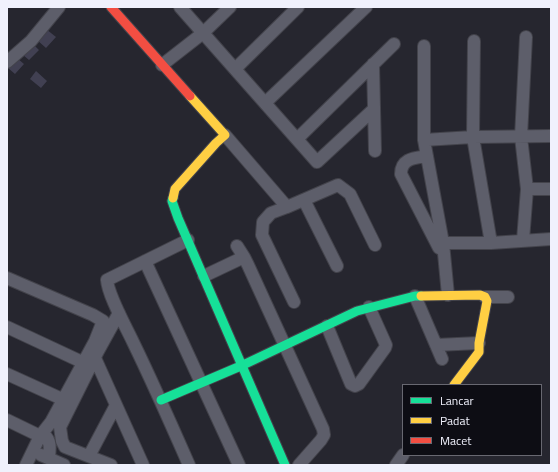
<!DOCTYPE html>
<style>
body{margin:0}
#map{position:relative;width:558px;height:472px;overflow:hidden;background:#26262f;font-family:"Titillium Web",sans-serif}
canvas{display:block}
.frame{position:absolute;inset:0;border:8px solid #f0f1fc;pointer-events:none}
.legend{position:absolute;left:402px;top:384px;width:140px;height:72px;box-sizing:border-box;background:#0d0d14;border:1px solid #686871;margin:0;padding:5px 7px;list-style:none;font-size:12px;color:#f0f1fc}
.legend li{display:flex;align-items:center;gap:8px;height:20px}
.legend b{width:20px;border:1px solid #686871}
</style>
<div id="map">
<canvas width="558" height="472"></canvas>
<div class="frame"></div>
<ul class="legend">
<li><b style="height:5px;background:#16e098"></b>Lancar</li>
<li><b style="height:5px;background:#ffcf43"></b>Padat</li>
<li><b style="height:5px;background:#f24e42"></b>Macet</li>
</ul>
</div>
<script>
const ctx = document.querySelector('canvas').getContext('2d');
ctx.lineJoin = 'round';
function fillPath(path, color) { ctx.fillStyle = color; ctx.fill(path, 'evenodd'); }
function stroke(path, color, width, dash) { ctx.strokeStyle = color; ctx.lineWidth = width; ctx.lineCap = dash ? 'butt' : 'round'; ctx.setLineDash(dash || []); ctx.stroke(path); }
fillPath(new Path2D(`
 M 46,29 L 56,37 L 46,48 L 37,40 Z
 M 33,44 L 39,50 L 29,60 L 23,55 Z
 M 17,58 L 24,64 L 15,74 L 8,68 Z
 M 36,71 L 47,81 L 41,88 L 30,79 Z`), '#414052');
const street = new Path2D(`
 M 180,7 L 317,162 L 373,110
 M 474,41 L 473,137 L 491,243
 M 424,46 L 424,140
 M 7,62 L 31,41 L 59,7
 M 373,64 L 375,151
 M 162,65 L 203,33 L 230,7
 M 235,69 L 298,7
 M 265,103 L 366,7
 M 225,135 L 287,207 L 271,213 L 263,222 L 262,235 L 294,302
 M 297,139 L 394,44
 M 427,156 C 415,158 401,158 401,174 L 439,248
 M 527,189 L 551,189
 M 304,200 L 337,266
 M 287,207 L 338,185 L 350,194 L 375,245
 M 188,240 L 107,280 C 108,295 126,327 133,342 C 153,383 171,424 189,465
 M 523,240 L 527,189 L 521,137 L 526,37
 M 443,243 L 491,243 L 551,239
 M 237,246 L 244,257
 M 145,261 L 239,465
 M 204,276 L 244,257 L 248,265 L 323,429 L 324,435 L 321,440 L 299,465
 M 7,278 L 93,315 L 103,321 L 95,341 L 51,422 L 40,436 L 26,465
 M 448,295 L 443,243 L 424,140 L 473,137 L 551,136
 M 415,296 L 442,359
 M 485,297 L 508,297
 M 327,326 L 351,384 L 355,386 L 359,384 L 385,348 L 386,345 L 369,307
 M 7,327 L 82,362
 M 436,345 L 479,343
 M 95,358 L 143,465
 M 7,374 L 62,399
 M 7,420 L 40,436 L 44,435 C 51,440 50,449 49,457
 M 41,455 L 64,465
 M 89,456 L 116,405
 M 111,465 L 65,447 L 62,441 L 60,427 L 98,351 L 119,313
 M 396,465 L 403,455`);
const fast = new Path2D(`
 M 173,198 L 172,201 L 178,218 L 285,465
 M 161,400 L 243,365 L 357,311 L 415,296 L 421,296`);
const slow = new Path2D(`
 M 173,198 L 175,189 L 216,143 L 225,135 L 190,96
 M 421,296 L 480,295 L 485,297 L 487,301 L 479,343 L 479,352 L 454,385`);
const jam = new Path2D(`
 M 111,7 L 190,96`);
stroke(street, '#43434b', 14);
stroke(fast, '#43434b', 11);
stroke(slow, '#43434b', 11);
stroke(jam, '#43434b', 11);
stroke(street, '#5d5e6a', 12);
stroke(fast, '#16e098', 9);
stroke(slow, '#ffcf43', 9);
stroke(jam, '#f24e42', 9);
</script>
